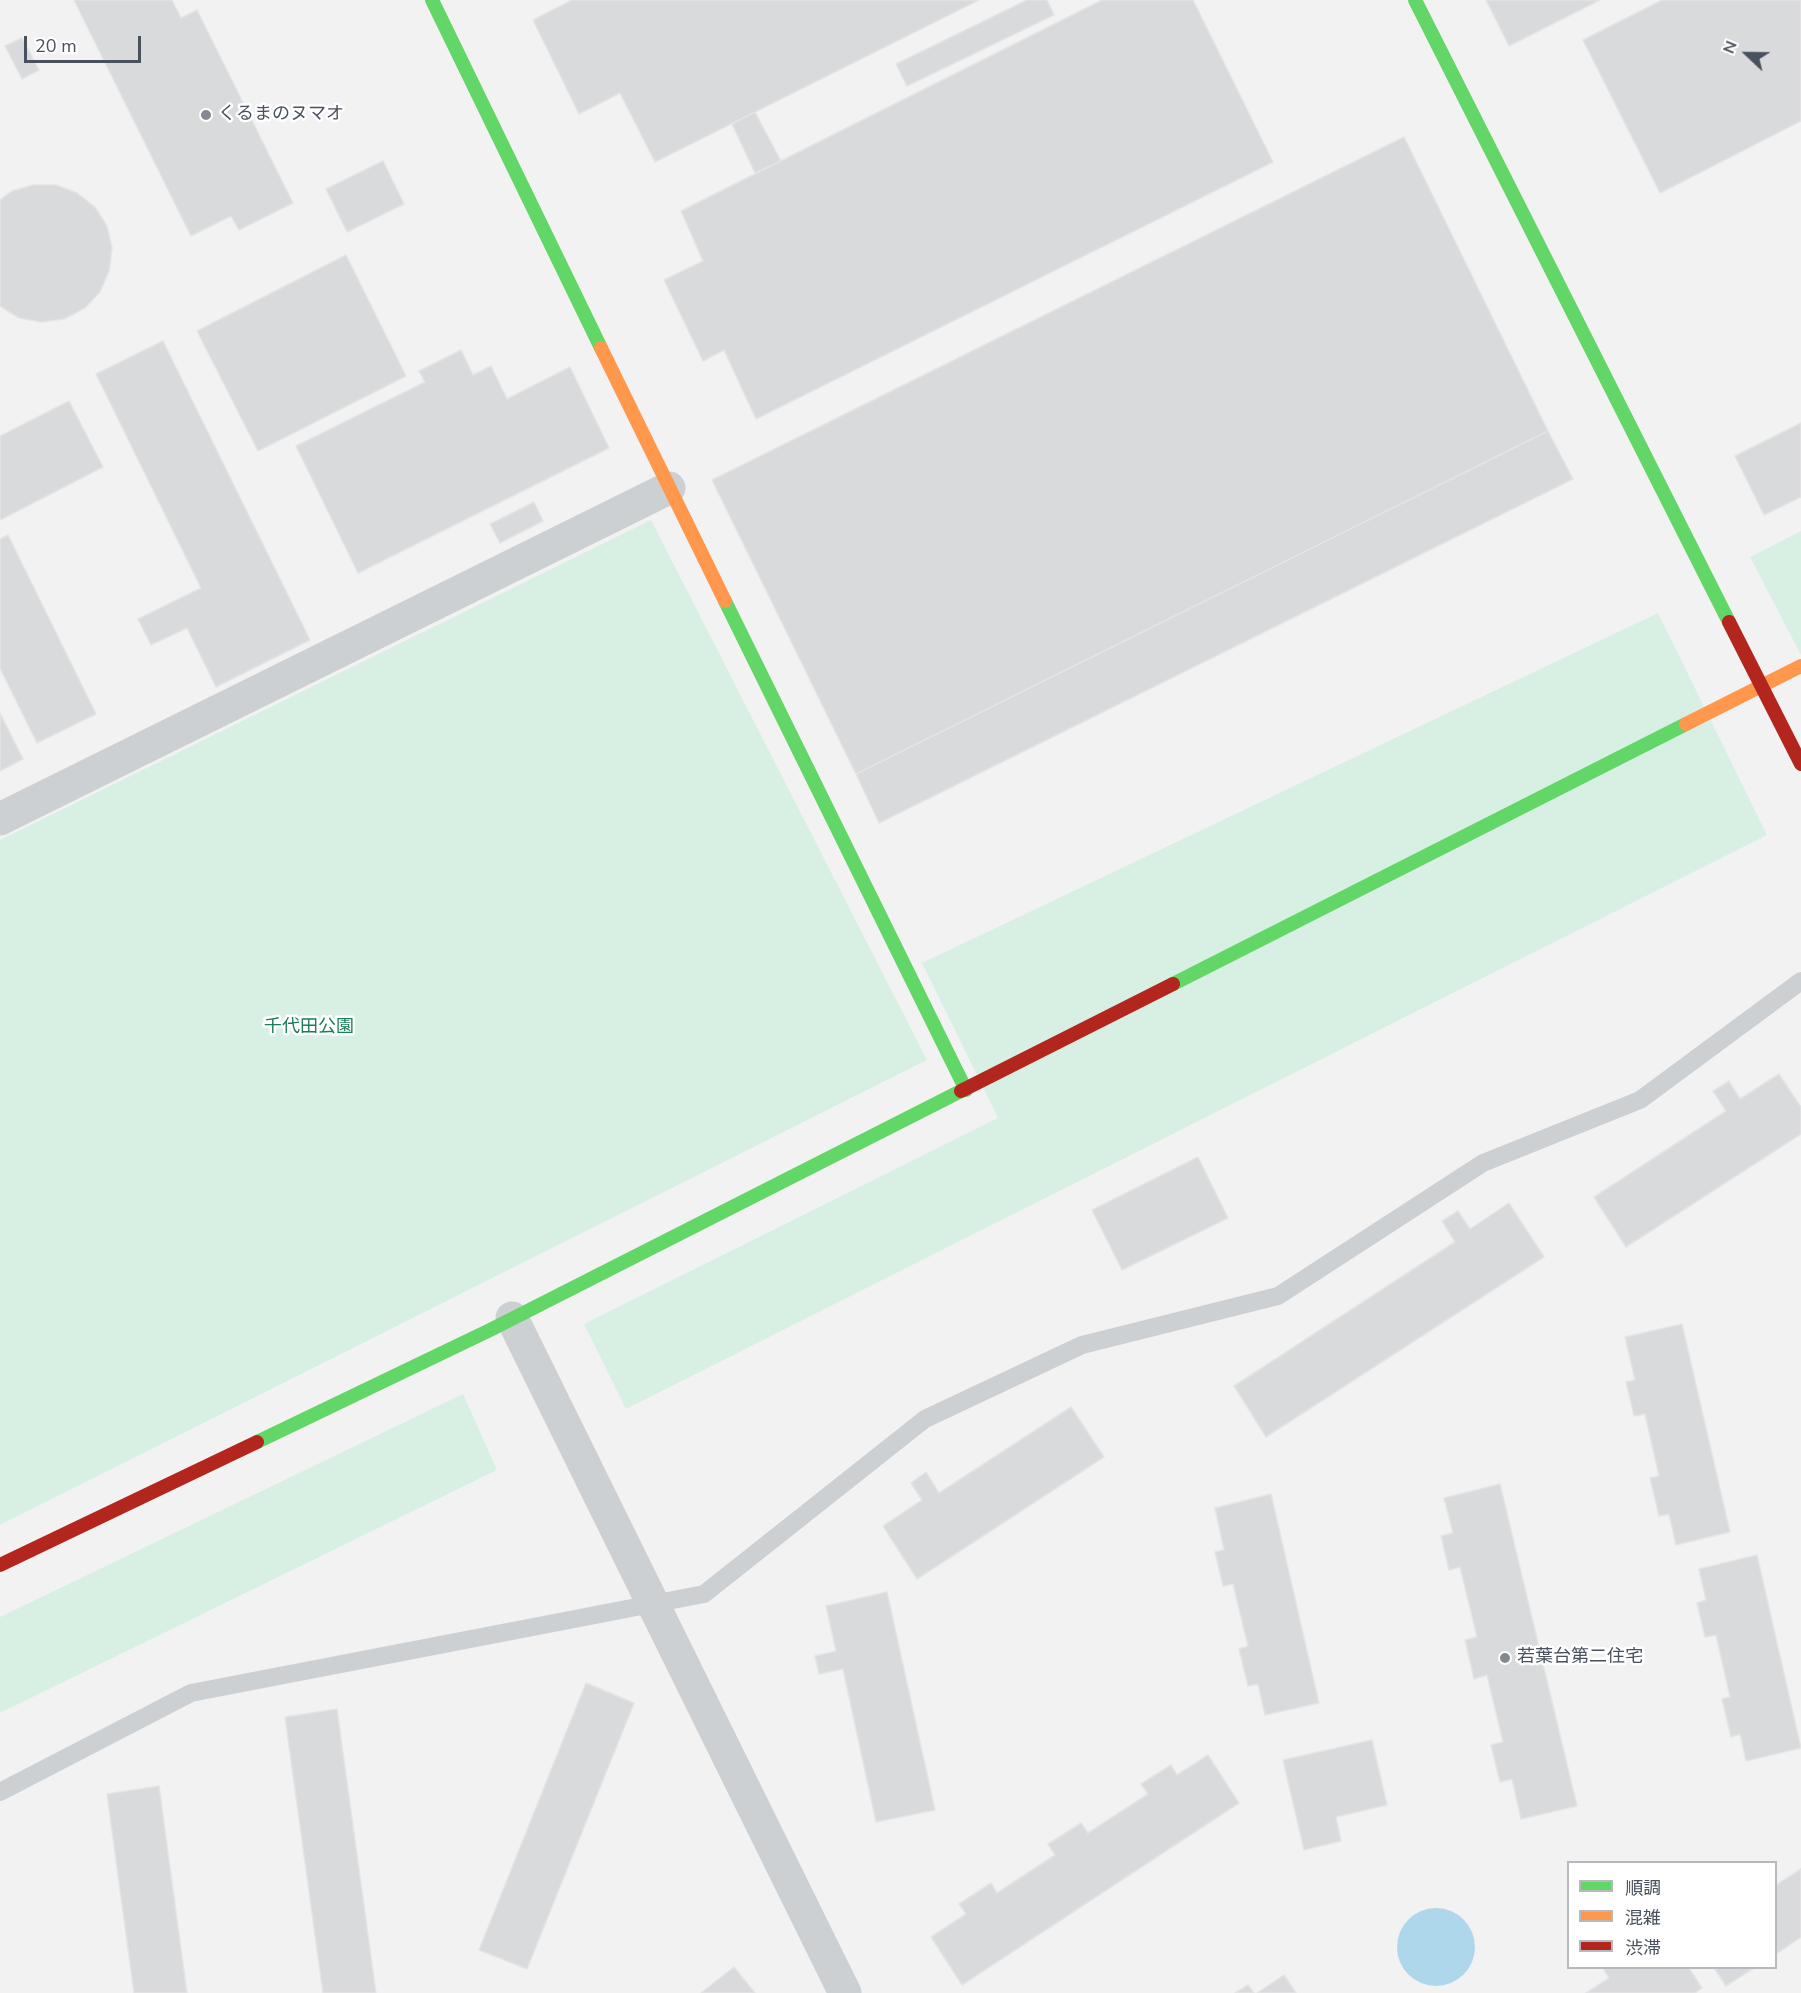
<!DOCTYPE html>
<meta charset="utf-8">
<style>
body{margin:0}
#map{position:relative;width:1801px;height:1993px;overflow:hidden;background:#f2f2f2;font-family:"Nunito Sans","Noto Sans JP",sans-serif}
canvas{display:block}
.legend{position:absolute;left:1567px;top:1861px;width:210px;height:108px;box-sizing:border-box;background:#fff;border:2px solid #b6b9be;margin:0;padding:8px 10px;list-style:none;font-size:18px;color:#49515d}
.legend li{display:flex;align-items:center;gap:12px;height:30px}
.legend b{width:30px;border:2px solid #b6b9be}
.north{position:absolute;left:1717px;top:24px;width:60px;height:60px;-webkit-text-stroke:4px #fff;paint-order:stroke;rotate:292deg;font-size:16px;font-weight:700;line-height:24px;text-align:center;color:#49515d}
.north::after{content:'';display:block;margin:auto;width:21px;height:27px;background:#49515d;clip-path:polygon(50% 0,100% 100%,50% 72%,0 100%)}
.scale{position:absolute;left:24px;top:36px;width:117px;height:27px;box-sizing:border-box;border:3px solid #49515d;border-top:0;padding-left:8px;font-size:18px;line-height:21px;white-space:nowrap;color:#49515d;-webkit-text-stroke:4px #fff;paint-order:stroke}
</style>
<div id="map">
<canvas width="1801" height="1993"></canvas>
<ul class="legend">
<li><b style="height:8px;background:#63d668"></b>順調</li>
<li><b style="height:8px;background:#ff974d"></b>混雑</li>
<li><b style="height:8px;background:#b3261e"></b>渋滞</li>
</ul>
<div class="north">N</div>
<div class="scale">20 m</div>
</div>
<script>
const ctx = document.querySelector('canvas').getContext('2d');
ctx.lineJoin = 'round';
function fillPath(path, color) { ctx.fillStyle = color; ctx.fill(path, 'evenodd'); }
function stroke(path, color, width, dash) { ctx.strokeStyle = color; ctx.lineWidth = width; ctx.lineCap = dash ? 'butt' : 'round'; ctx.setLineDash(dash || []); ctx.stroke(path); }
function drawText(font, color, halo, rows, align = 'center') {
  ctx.font = font + ' "Nunito Sans","Noto Sans JP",sans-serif'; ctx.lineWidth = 5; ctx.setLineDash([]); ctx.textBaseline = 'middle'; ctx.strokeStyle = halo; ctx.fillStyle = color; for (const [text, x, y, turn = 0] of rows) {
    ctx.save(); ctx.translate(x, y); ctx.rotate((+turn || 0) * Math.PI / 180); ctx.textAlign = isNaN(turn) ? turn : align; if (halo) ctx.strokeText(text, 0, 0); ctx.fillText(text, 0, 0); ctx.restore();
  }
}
fillPath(new Path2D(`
 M 651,520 L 927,1060 L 0,1525 L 0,840 Z
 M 1801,531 L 1801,655 L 1750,557 Z
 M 1658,613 L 1767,835 L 626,1409 L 584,1324 L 998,1118 L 922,963 Z
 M 463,1394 L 497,1470 L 0,1713 L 0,1617 Z`), '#d8f0e4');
fillPath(new Path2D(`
 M1397 1947a39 39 0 1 1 78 0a39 39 0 1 1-78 0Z`), '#aed7eb');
const building = new Path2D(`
 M 74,0 L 172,0 L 181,18 L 197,10 L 293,203 L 239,230 L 231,216 L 191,236 Z
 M 572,0 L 979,0 L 655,162 L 620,93 L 579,114 L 533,20 Z
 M 1027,0 L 1047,0 L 1054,15 L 907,86 L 896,64 Z
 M 1102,0 L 1193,0 L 1273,162 L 756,419 L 724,350 L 703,361 L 664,280 L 703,261 L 681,211 Z
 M 1486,0 L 1600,0 L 1509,46 Z
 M 1662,0 L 1801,0 L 1801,121 L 1660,193 L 1583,40 Z
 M 22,38 L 39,70 L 22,79 L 5,46 Z
 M 755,112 L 781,161 L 755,173 L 732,124 Z
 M 1404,137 L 1548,431 L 856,774 L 712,480 Z
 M 383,161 L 404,204 L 347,232 L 326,189 Z
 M 33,185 L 56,185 L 77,193 L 95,207 L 107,226 L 112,248 L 109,271 L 100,292 L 85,308 L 64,319 L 41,322 L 19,318 L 0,306 L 0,200 L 12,191 Z
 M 346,255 L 406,376 L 258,451 L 197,331 Z
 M 163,341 L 310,640 L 216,687 L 187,628 L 151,645 L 138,619 L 201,588 L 96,374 Z
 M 461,350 L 473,375 L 491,366 L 507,399 L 570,367 L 609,448 L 358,573 L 296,446 L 425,382 L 419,371 Z
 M 69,401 L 103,467 L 0,520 L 0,436 Z
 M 1801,423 L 1801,497 L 1764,515 L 1735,456 Z
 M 1548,431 L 1573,479 L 879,823 L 856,774 Z
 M 534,502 L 543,521 L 500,543 L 490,524 Z
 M 8,535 L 96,714 L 37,743 L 0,668 L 0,539 Z
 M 0,713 L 23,759 L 0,771 Z
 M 1779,1074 L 1801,1107 L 1801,1134 L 1626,1247 L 1594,1197 L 1726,1111 L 1713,1091 L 1729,1081 L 1740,1099 Z
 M 1198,1157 L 1228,1218 L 1122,1270 L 1092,1210 Z
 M 1509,1203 L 1544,1257 L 1266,1437 L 1234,1386 L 1455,1242 L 1442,1221 L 1458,1211 L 1470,1229 Z
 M 1682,1324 L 1730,1532 L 1676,1545 L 1669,1514 L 1659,1516 L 1650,1478 L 1659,1476 L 1645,1414 L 1634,1416 L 1626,1382 L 1635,1380 L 1625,1337 Z
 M 1071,1407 L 1104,1457 L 917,1579 L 883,1526 L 922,1500 L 911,1483 L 926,1472 L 939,1493 Z
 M 1500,1484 L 1577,1806 L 1521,1819 L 1512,1779 L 1500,1782 L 1491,1745 L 1503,1742 L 1487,1675 L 1474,1679 L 1465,1640 L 1477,1637 L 1460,1567 L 1449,1570 L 1441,1536 L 1453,1533 L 1444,1498 Z
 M 1271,1494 L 1319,1703 L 1265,1715 L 1258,1684 L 1248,1686 L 1239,1649 L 1248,1646 L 1233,1584 L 1223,1586 L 1215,1552 L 1224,1550 L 1215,1508 Z
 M 1757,1555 L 1801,1748 L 1746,1761 L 1740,1734 L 1731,1737 L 1722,1699 L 1730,1697 L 1716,1635 L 1705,1637 L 1697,1603 L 1706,1600 L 1699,1569 Z
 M 887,1592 L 935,1810 L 876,1822 L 843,1669 L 819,1674 L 815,1656 L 836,1651 L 826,1606 Z
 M 586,1683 L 634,1703 L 527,1969 L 479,1950 Z
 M 337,1709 L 376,1993 L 323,1993 L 285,1717 Z
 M 1372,1740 L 1387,1805 L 1336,1817 L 1341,1841 L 1304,1850 L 1283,1760 Z
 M 1208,1755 L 1239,1803 L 962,1985 L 931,1937 L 966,1914 L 959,1904 L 991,1883 L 997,1893 L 1055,1855 L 1048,1844 L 1081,1823 L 1088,1833 L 1148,1794 L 1141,1784 L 1171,1765 L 1177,1775 Z
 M 159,1786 L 187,1993 L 134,1993 L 107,1794 Z
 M 1801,1869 L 1801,1937 L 1776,1954 L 1776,1885 Z
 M 734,1967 L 755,1993 L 701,1993 Z
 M 1603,1968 L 1689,1968 L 1702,1988 L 1695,1993 L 1586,1993 L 1609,1978 Z
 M 1714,1968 L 1754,1968 L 1726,1986 Z
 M 1284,1975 L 1296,1993 L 1257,1993 Z
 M 1248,1985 L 1254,1993 L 1235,1993 Z`);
fillPath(building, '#d9dadc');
stroke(building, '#e3e4e5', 1.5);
stroke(new Path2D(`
 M 0,1792 L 191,1693 L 704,1594 L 925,1419 L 1082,1345 L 1278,1296 L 1483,1163 L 1640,1100 L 1801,981`), '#cdd0d3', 18);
stroke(new Path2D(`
 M 0,819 L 669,488
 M 512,1318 L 845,1993`), '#cdd0d3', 33);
stroke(new Path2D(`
 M 432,0 L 601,348
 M 1415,0 L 1729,622
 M 725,601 L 966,1090
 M 1173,984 L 1686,724
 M 257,1442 L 490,1330 L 961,1091`), '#63d668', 14);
stroke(new Path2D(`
 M 601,348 L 725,601
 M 1686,724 L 1801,666`), '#ff974d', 14);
stroke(new Path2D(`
 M 1729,622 L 1801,764
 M 961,1091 L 1173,984
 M 0,1565 L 257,1442`), '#b3261e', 14);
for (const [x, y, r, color] of [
 [206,115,6,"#848991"],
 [1505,1658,6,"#848991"]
]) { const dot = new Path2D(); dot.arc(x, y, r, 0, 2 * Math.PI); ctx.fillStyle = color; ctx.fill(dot); stroke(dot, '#fff', 2); }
drawText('18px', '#49515d', '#fff', [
 ["くるまのヌマオ",218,115],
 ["若葉台第二住宅",1517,1658]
], 'left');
drawText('18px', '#1c7d59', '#fff', [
 ["千代田公園",309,1028]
]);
</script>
